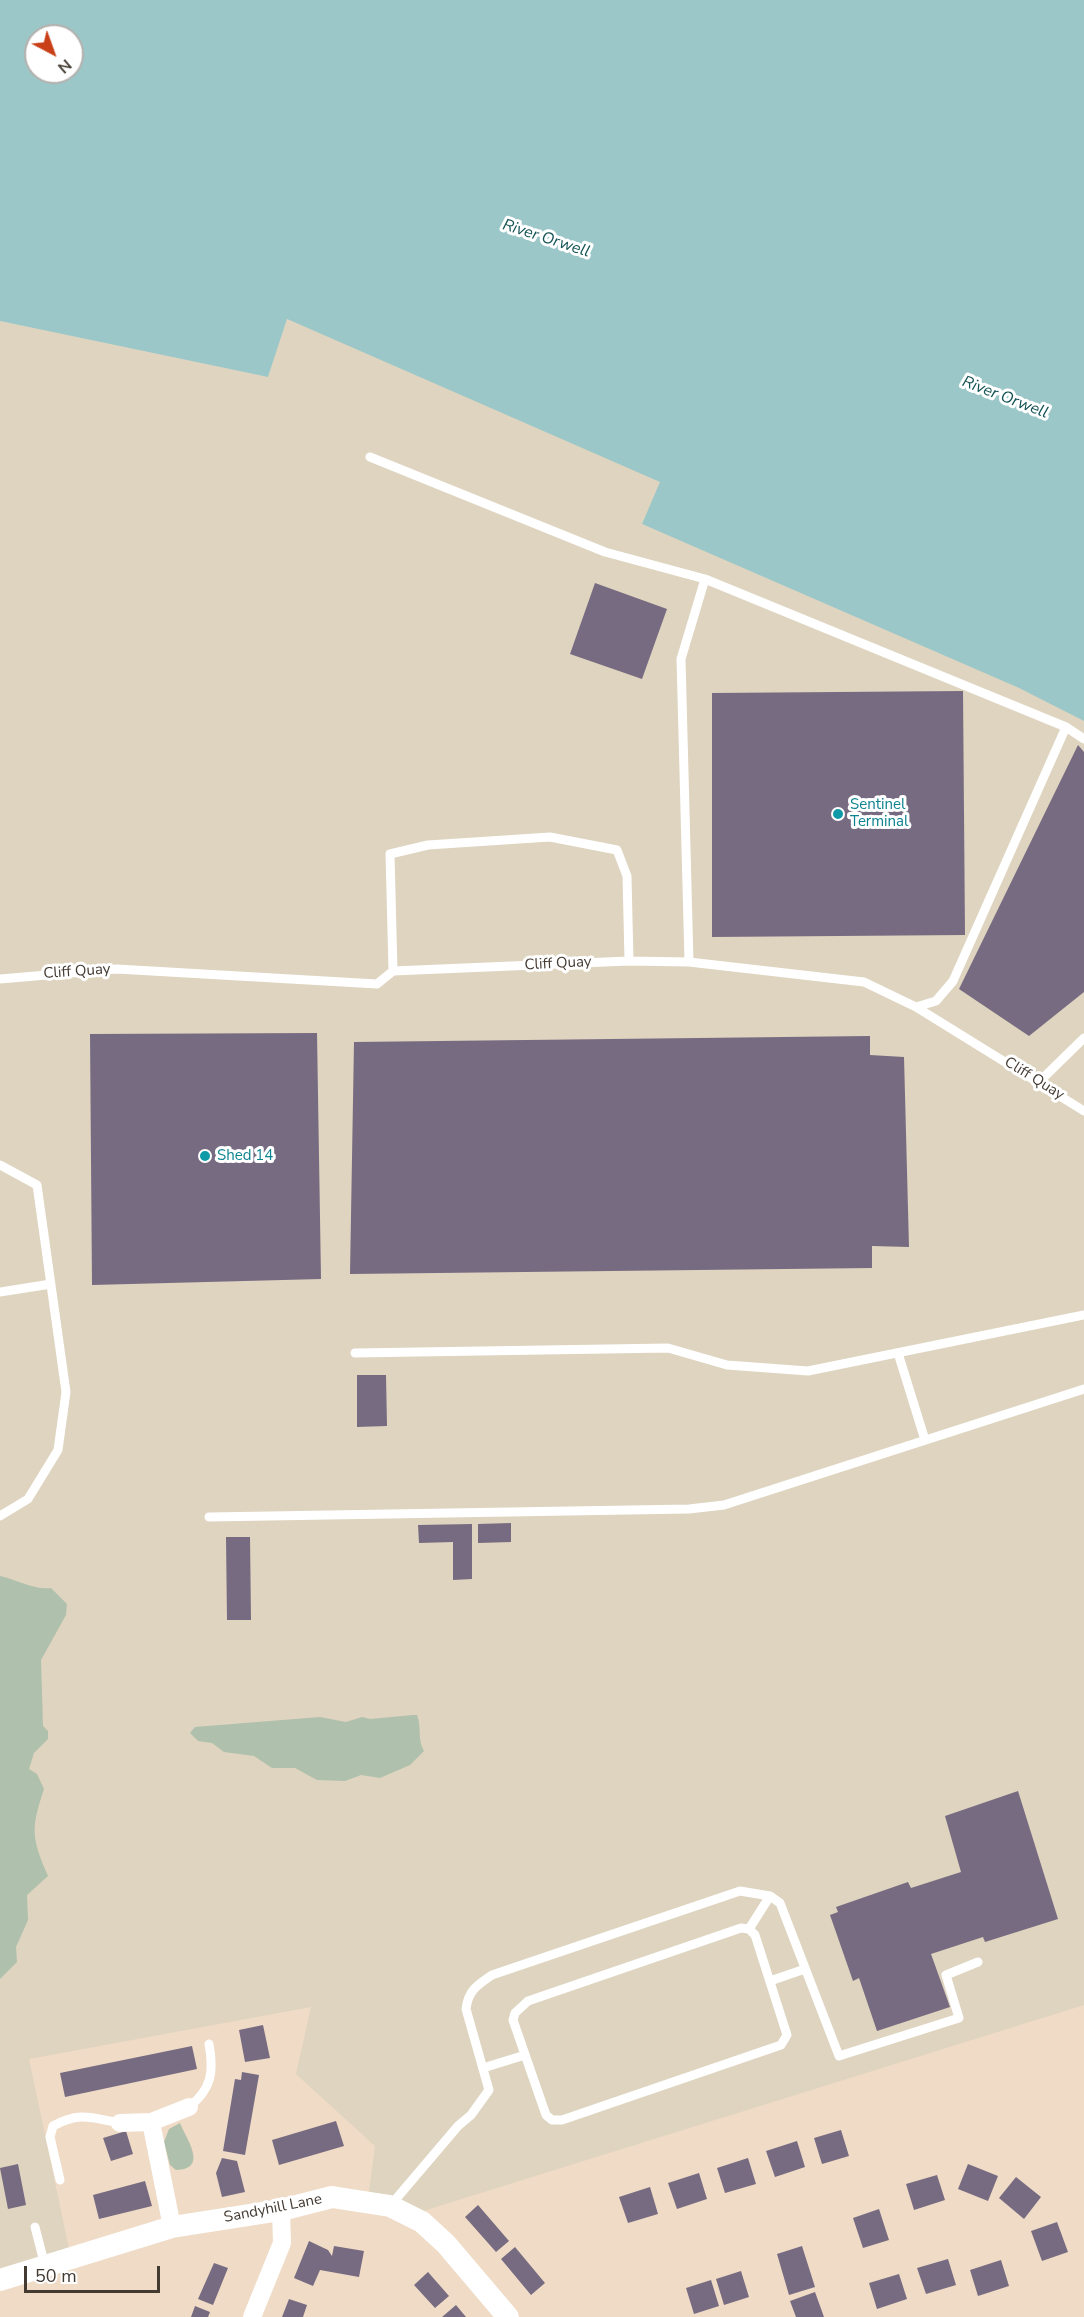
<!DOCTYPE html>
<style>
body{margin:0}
#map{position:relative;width:1084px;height:2317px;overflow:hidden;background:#efdbc6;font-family:"Nunito Sans",sans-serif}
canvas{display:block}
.north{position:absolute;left:24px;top:24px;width:60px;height:60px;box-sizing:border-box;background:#fff;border:2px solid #b4b0ad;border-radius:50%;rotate:139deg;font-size:16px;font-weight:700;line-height:24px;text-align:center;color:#433a32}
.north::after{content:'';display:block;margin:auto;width:21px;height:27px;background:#c94018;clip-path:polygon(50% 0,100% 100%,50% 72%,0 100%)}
.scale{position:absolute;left:24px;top:2266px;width:136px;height:27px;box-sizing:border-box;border:3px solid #433a32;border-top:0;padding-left:8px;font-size:18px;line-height:21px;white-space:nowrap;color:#433a32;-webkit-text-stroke:4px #fff;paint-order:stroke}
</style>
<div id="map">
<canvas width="1084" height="2317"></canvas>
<div class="north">N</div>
<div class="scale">50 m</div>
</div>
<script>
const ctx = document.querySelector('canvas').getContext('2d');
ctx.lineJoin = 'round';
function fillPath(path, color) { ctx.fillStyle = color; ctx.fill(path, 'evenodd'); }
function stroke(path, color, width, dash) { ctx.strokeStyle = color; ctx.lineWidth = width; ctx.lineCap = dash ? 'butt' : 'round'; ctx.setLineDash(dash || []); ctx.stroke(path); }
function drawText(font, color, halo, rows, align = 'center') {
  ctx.font = font + ' "Nunito Sans",sans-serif'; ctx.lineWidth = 6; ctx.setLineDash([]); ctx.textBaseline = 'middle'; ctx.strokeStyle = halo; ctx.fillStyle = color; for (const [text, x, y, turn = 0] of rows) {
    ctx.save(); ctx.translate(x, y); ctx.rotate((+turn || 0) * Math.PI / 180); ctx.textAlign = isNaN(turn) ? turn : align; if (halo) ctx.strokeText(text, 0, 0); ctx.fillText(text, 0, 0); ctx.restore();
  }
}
fillPath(new Path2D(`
 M 287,319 L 661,482 L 642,524 L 1019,688 L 1084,721 L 1084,2005 L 407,2216 L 369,2192 L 375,2146 L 296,2074 L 311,2007 L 29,2059 L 72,2263 L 0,2280 L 0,321 L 268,377 Z`), '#ded4bf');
fillPath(new Path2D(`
 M 0,1576 C 18,1580 33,1590 51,1588 L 67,1604 L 66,1615 L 41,1660 L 43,1726 L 48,1731 L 48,1739 L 34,1753 L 29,1769 L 37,1774 L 44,1789 C 31,1828 31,1837 48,1876 L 27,1895 L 28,1920 L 16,1947 L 17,1962 L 0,1979 Z
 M 413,1715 L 417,1715 C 422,1728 417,1739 424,1751 L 410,1765 L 380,1778 L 361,1775 L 345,1781 L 317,1780 L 295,1768 L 272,1768 L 254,1756 L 224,1752 L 212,1743 L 198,1741 L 190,1733 L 195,1727 L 320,1717 L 346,1722 L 362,1717 L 370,1719 Z
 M 180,2123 C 185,2137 210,2169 176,2170 L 170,2165 L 164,2142 L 169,2129 Z`), '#afc0ad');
fillPath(new Path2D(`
 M 0,0 L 1084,0 L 1084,721 L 1019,688 L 642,524 L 660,482 L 287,319 L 268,377 L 0,321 ZM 36,36 L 72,36 L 72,72 L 36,72 Z`), '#9bc7c8');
fillPath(new Path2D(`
 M 595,583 L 667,609 L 642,679 L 570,654 Z
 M 963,691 L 965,935 L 712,937 L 712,693 Z
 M 1078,745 L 1084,752 L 1084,992 L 1029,1036 L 959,989 Z
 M 317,1033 L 321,1279 L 92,1285 L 90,1034 Z
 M 870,1036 L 870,1055 L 904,1057 L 909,1247 L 872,1246 L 872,1268 L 350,1274 L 354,1042 Z
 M 357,1375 L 386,1375 L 387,1426 L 357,1427 Z
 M 511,1523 L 511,1542 L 478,1543 L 478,1524 Z
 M 472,1524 L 472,1579 L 453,1580 L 453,1542 L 419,1543 L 418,1525 Z
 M 226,1537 L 250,1537 L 251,1620 L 227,1620 Z
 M 1018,1791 L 1058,1919 L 985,1942 L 983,1937 L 931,1954 L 950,2007 L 877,2031 L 859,1978 L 853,1981 L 830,1915 L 838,1912 L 836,1907 L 908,1882 L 911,1888 L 961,1872 L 945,1816 Z
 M 263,2025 L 270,2058 L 245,2062 L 239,2030 Z
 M 192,2046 L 197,2069 L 65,2097 L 60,2073 Z
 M 242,2072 L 259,2075 L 245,2155 L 223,2151 L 235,2079 L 241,2080 Z
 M 336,2121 L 344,2146 L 279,2165 L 272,2140 Z
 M 841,2130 L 849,2156 L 822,2164 L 814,2138 Z
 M 126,2131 L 133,2154 L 111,2161 L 103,2138 Z
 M 797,2141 L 805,2167 L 775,2177 L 766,2151 Z
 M 222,2158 L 237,2161 L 245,2192 L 222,2197 L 216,2173 Z
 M 748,2158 L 756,2184 L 725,2193 L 717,2168 Z
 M 18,2164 L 26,2205 L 8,2209 L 0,2168 Z
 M 968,2164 L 998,2176 L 988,2201 L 958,2189 Z
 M 699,2173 L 707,2199 L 677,2209 L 668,2183 Z
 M 937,2175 L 945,2200 L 914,2210 L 906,2184 Z
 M 1016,2177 L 1041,2197 L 1024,2219 L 999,2198 Z
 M 145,2181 L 152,2206 L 99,2219 L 93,2195 Z
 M 650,2187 L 658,2214 L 628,2223 L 619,2197 Z
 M 478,2205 L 509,2241 L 496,2252 L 465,2217 Z
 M 879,2209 L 889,2240 L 863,2248 L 853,2218 Z
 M 1057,2222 L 1068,2252 L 1042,2261 L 1031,2231 Z
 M 309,2241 L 328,2250 L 332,2256 L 334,2246 L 364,2251 L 359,2277 L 320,2270 L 313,2286 L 294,2278 Z
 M 802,2246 L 815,2287 L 789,2295 L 777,2254 Z
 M 515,2247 L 545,2283 L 531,2295 L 501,2259 Z
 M 948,2259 L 956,2285 L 926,2294 L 917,2268 Z
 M 1001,2260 L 1009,2286 L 978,2296 L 970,2270 Z
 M 214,2263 L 228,2268 L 213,2305 L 198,2299 Z
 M 741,2271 L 749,2297 L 724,2305 L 716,2279 Z
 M 428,2272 L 449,2296 L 435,2308 L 414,2285 Z
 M 899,2274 L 907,2299 L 877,2309 L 869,2283 Z
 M 711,2280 L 719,2306 L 694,2314 L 686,2288 Z
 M 815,2292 L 824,2317 L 796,2317 L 790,2301 Z
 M 289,2299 L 307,2305 L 303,2317 L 282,2317 Z
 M 456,2305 L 466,2317 L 442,2317 Z
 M 195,2306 L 210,2312 L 208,2317 L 191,2317 Z`), '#776b81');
stroke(new Path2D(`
 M 370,457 L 605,552 L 705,579
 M 1066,727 L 1084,739
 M 689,962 L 681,659 L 705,579 L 1066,727 L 953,981 L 936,1001 L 916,1007
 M 393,971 L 390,854 L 428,845 L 550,837 L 617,850 L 627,876 L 629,961
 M 0,979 L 117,969 L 377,984 L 393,971 L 629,961 L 689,962 L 864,982 L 916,1007 L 1084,1111
 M 1039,1082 L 1084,1038
 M 0,1165 L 37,1185 L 66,1392 L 58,1450 L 28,1499 L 0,1516
 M 0,1292 L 51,1284
 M 355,1353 L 668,1348 L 727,1365 L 808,1371 L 1084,1315
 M 898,1353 L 925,1440
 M 209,1517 L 689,1509 L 724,1505 L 1084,1389
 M 741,1928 L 749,1929 L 755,1935 L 787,2035 L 781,2045 L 562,2120 L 552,2120 L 546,2115 L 513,2020 L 515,2013 L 528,2001 Z
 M 749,1929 L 770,1896
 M 770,1981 L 805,1969
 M 483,2068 L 525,2055
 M 189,2107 C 212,2089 214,2071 209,2044
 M 60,2180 L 50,2137 L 53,2126 C 80,2111 92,2118 120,2123
 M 390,2206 L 458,2126 L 471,2115 L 489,2090 L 466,2009 C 468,1991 477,1985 492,1975 L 740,1891 L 770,1896 L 780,1903 L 839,2056 L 959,2018 L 946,1975 L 978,1962
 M 35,2227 L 45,2266`), '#fff', 9);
stroke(new Path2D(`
 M 120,2123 L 151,2122
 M 172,2227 L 151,2122 L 189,2107
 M 252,2317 L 282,2243 L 281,2210`), '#fff', 18);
stroke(new Path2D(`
 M 0,2280 L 172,2227 L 281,2210 L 332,2197 L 390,2206 L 422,2222 L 446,2244 L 508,2317`), '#fff', 22);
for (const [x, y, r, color] of [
 [838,814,6,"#0f9aa8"],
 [205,1156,6,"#0f9aa8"]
]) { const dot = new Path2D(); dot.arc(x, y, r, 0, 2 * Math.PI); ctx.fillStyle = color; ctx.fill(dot); stroke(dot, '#fff', 2); }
drawText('15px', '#0d838f', '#fff', [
 ["Sentinel",850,805],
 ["Terminal",850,822],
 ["Shed 14",217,1156]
], 'left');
drawText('15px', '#433a32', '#fff', [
 ["Cliff Quay",558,964,-3],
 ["Cliff Quay",77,972,-4],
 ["Cliff Quay",1034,1079,32],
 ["Sandyhill Lane",273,2209,-11]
]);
drawText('italic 16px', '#125254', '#fff', [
 ["River Orwell",546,239,18],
 ["River Orwell",1005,398,21]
]);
</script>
